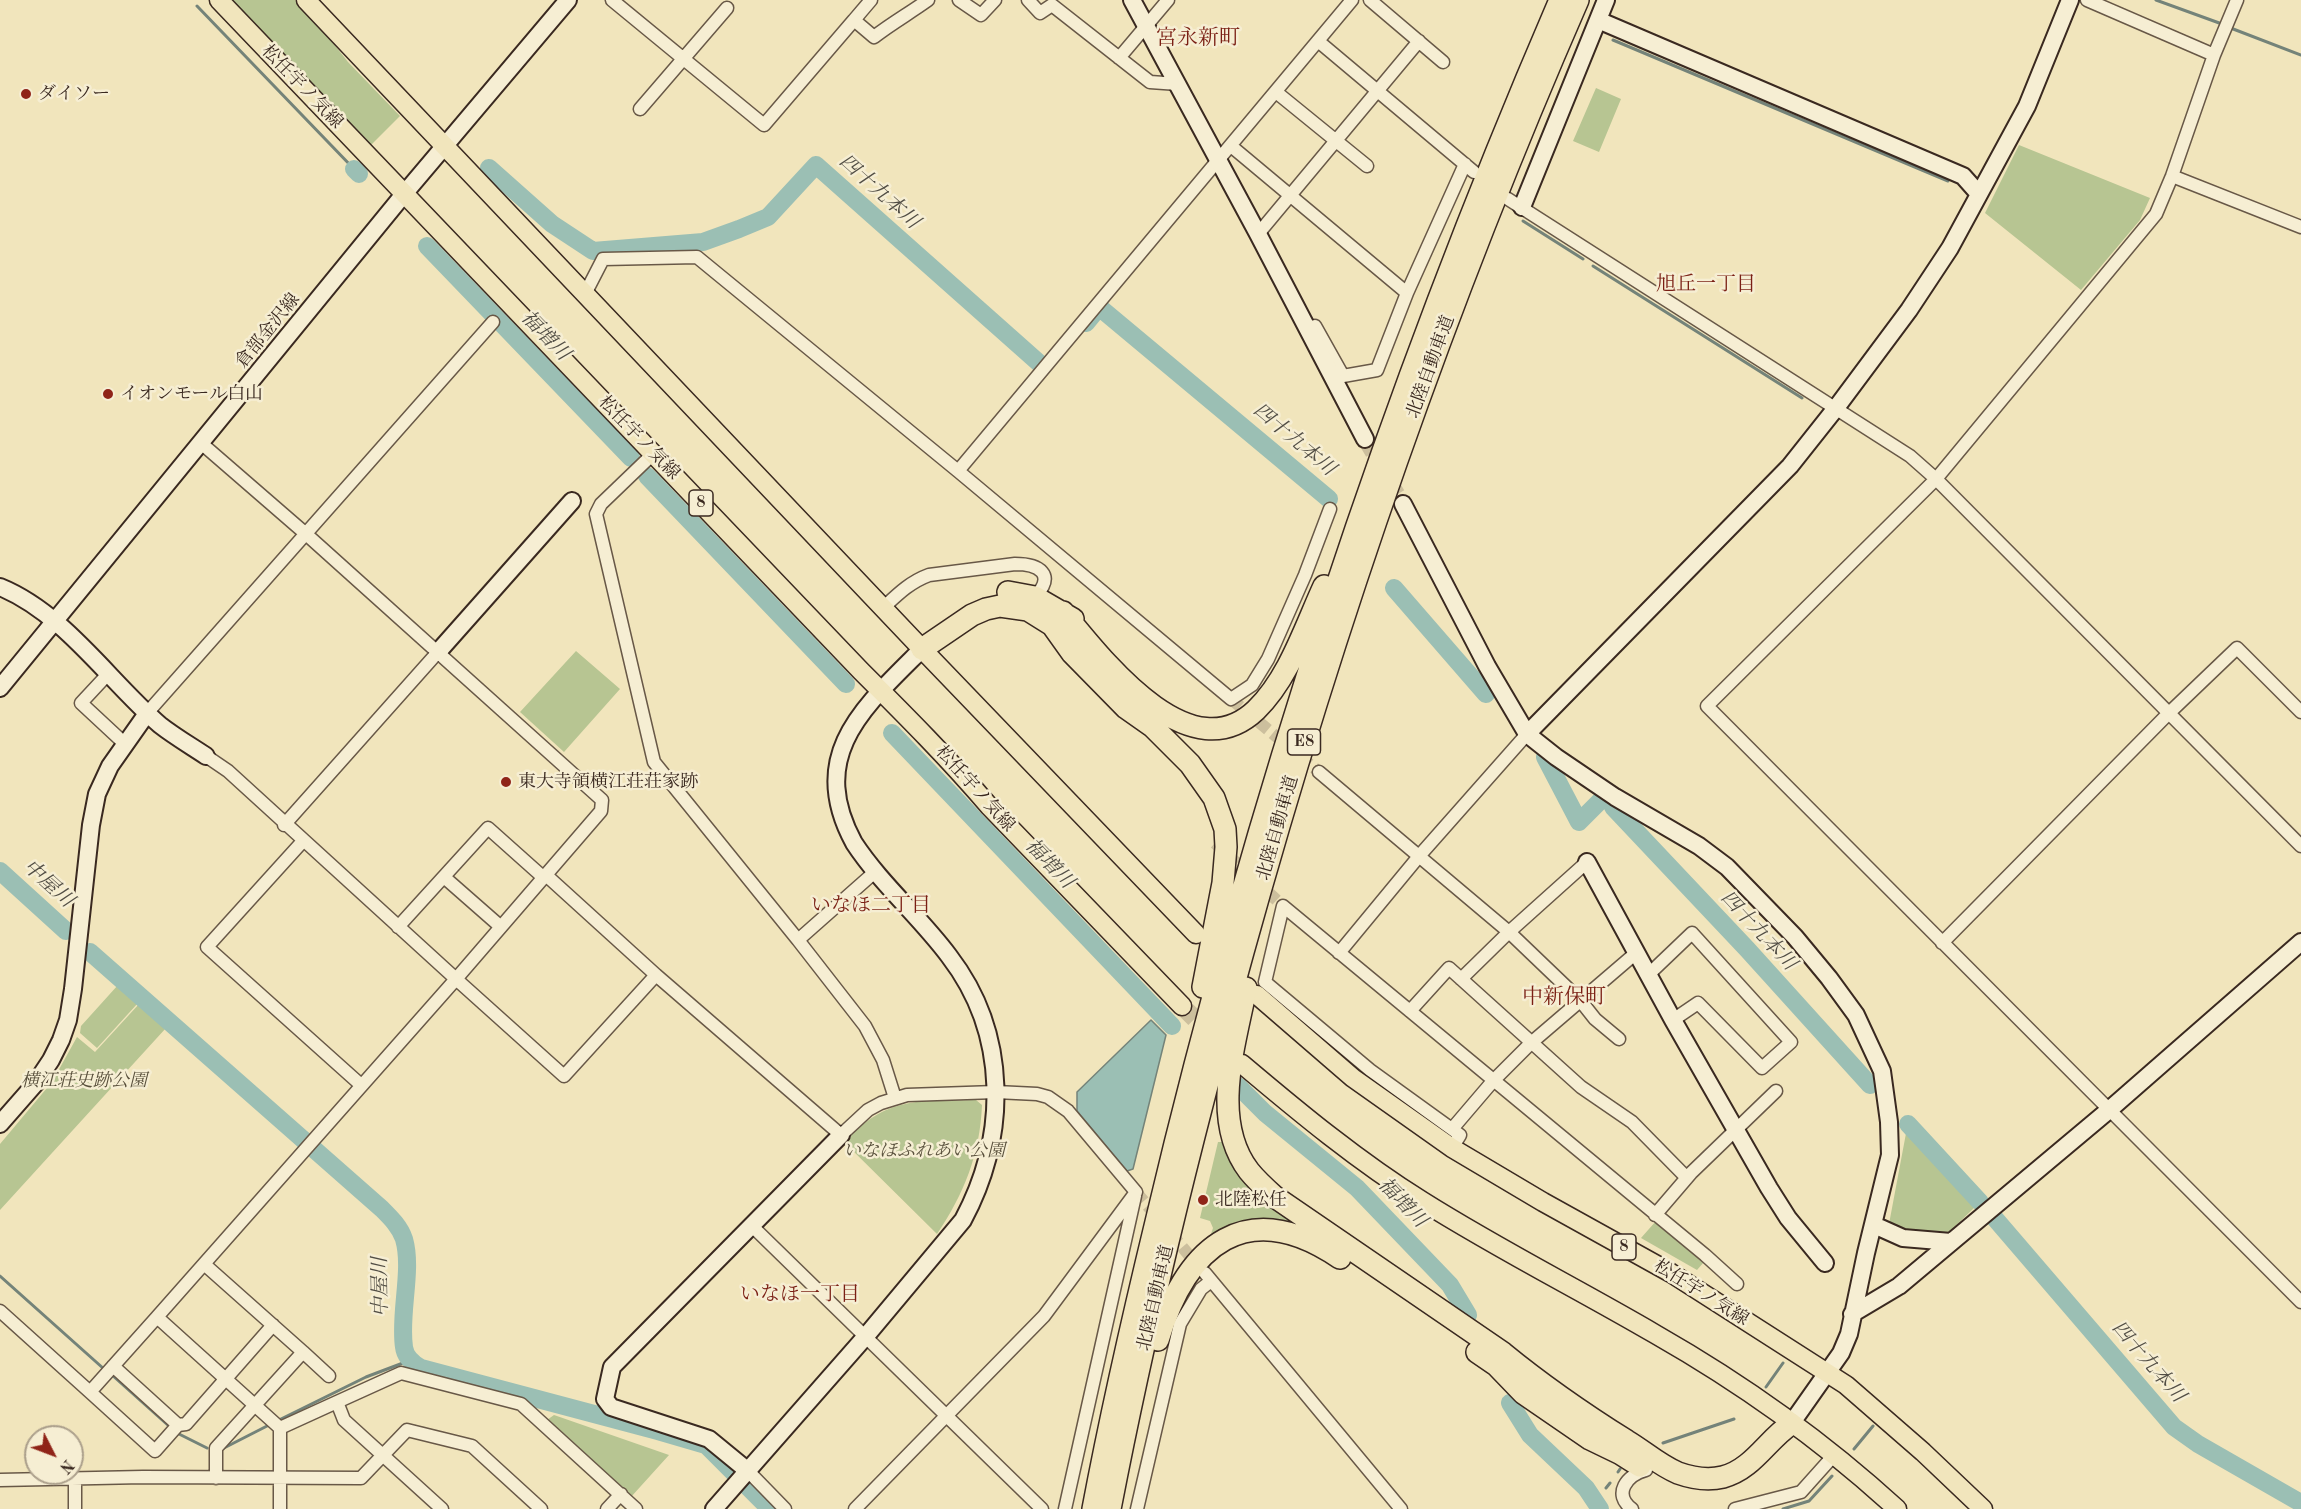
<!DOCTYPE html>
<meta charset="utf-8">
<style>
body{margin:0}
#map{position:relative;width:2301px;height:1509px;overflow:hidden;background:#f1e5bc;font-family:"Old Standard TT",serif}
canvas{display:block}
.north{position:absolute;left:24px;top:1425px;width:60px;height:60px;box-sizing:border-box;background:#f6eed3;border:2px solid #ab9f8b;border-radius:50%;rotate:132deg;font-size:16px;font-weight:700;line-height:24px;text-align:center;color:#3a2920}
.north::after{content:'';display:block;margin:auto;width:21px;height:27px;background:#8f2418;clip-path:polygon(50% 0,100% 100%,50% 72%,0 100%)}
</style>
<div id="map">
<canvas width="2301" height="1509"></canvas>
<div class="north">N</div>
</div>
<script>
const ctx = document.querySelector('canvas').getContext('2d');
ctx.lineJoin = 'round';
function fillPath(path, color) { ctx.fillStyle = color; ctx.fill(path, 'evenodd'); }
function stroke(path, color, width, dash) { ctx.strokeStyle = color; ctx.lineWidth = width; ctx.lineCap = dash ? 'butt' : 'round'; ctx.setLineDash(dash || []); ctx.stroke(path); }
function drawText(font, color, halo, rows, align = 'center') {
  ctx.font = font + ' "Old Standard TT","Noto Serif JP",serif'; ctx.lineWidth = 5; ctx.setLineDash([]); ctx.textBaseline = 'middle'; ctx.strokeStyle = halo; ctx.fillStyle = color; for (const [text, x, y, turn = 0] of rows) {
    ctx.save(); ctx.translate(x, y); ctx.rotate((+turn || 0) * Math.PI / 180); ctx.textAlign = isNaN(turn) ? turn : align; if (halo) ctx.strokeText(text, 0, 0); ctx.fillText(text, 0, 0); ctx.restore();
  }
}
fillPath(new Path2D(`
 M 230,0 L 295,0 L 319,25 L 348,62 L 400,116 L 369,147 Z
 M 1596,88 L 1621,99 L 1599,152 L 1573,141 Z
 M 2019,145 L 2150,198 L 2140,220 L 2081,290 L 1985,213 Z
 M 576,651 L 620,689 L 564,752 L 520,712 Z
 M 118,985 L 138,1003 L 97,1048 L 80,1033 L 81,1026 Z
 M 139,1004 L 166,1028 L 0,1210 L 0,1144 L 52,1082 L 77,1037 L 95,1052 Z
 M 976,1100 L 982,1105 C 980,1154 964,1194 937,1234 L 844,1142 C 887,1096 918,1101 976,1100 Z
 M 1907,1128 L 1975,1207 L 1945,1236 L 1907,1232 L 1889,1224 Z
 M 1218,1142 L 1227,1142 L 1309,1231 L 1209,1240 L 1213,1228 L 1210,1221 L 1200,1218 Z
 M 1656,1221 L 1704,1262 L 1697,1270 L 1641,1238 Z
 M 554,1415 L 669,1455 L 631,1497 L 547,1420 Z`), '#b7c592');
const water = new Path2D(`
 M 1151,1020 L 1166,1035 L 1133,1169 L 1127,1171 L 1077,1111 L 1077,1092 Z`);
fillPath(water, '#9bbfb4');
stroke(water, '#748379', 1.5);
stroke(new Path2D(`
 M 2156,0 L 2222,24
 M 197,6 L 354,169
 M 2228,27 L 2301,55
 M 1613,40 L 1948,181
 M 1523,221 L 1583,259
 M 1593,266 L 1802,398
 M 0,1276 L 104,1369
 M 409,1362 L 411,1362
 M 112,1375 L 170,1427
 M 1766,1387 L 1783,1363
 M 281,1419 L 366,1377 L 403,1363
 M 177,1433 L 207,1448
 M 1663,1443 L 1734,1419
 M 222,1449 L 269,1425
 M 1854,1449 L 1873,1426
 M 1618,1472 L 1620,1469
 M 1606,1488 L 1610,1483
 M 1593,1497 L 1596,1495
 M 1783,1509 L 1809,1501 L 1832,1476`), '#748379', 3);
stroke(new Path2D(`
 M 489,168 L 552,224 L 593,251 L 703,242 L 739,229 L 768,217 L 816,165 L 1039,363
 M 354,169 L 359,174
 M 427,246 L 631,458
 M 1086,323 L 1099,307 L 1329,499
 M 647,476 L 846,684
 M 1394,588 L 1486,694
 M 892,733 L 1172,1026
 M 1545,757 L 1579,822 L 1602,799
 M 1613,807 L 1747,949 L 1870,1085
 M 0,871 L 66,931
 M 90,952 L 382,1209 C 391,1218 400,1227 404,1239 C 413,1270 399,1314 404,1347 C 405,1356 412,1363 421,1368 L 658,1431 L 706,1445 L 770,1509
 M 1238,1086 L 1265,1113 L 1357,1188 L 1450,1285 L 1468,1315
 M 1908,1124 L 1980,1202
 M 1992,1215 L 2174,1427 L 2198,1444 L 2301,1503
 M 1510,1403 L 1530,1435 L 1586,1488 L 1600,1509`), '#9bbfb4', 18);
stroke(new Path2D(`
 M 1231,699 L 1319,772
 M 1215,843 L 1283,906
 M 1136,1192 L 1199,1267`), '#ccbf9d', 12, [12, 6]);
stroke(new Path2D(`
 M 1365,439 L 1403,504`), '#ccbf9d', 16, [16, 8]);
stroke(new Path2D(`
 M 1182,1006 L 1212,1036`), '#ccbf9d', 18, [18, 9]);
const street = new Path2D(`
 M 612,0 L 764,125 L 854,20
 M 871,0 L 854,20 L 874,37 C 892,23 910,13 928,0
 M 959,0 L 981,15 L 995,0
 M 1028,0 L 1040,13 L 1052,5 L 1150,82 L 1178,84
 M 1370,0 L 1443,62
 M 2087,0 L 2214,55
 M 2237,0 L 2214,55 L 2172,176 L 2156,214 L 1936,479 L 1707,706 L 2301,1302
 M 1318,41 L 1474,172
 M 1119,58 L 1168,0
 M 1276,92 L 1367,166
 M 640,109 L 727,8
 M 1231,146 L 1407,293
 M 2172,176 L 2301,227
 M 1508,199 L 1910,456 L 1936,479 L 2301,846
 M 1258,234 L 1419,41
 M 585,294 L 603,259 L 697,257 L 958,471 L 1231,699 L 1252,685 L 1268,659 L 1305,575 L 1330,509
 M 1315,326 L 1343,376 L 1377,370 L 1407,293 L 1465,164
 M 201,443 L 306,534 L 602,800 L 601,811 L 456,979 L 564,1076 L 656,975
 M 653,454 L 601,504 L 596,514 L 654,762 L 798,940
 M 958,471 C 1089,313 1221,157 1352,0
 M 883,608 C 898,594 910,582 929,575 L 1015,564 C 1039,564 1056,574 1035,597
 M 108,674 L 81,703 L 124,743
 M 148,712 L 493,322
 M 206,756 L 228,771 L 456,979 L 157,1317 L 280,1428 L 280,1509
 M 1319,772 L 1509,932 L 1580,1000 L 1595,1019 L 1619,1039
 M 284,825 L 438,652
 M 303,841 L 207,947 L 361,1085
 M 876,871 L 798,940 L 865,1026 L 883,1060 L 895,1098
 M 547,876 L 656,975 L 841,1135 L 868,1110 L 881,1103 L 907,1095 L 996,1092 L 1037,1094 L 1048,1097 L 1068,1111 L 1136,1192
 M 444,877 L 501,927
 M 398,927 L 488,828 L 544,878
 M 1942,943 L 2168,714 L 2237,648 L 2301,712
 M 1339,953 L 1420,855 L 1527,734
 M 1648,975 L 1692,933 L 1791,1042 L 1762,1068 L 1698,1003 L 1673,1020
 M 1461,979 L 1509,932 L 1587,862
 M 1410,1011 L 1449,968 L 1581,1087 L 1632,1122 L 1687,1178
 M 1452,1129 L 1493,1081 L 1531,1043 L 1636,953
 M 1452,1148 L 1460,1135 L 1370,1070 L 1265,982 L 1283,906 L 1705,1255 L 1737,1284
 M 1655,1215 L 1691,1173 L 1776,1091
 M 752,1226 L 1042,1509
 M 204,1264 L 303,1352 L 216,1448 L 216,1478
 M 1205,1273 L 1401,1509
 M 0,1311 L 90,1392
 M 157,1317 L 90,1392 L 155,1451 L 178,1425 L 186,1424 L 273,1325
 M 303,1352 L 329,1376
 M 113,1366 L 178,1425
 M 280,1428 L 337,1402
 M 748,1471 L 785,1509
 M 75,1479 L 75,1509
 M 0,1480 L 143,1477 L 361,1478 L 407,1430 L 472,1446 L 541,1509
 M 442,1509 L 344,1420 L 337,1402 L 401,1373 L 521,1404 L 636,1509
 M 607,1509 L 621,1494
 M 855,1509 L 1044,1316 L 1136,1192
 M 1065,1509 L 1135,1196
 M 1137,1509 L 1180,1324 L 1201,1289 L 1211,1281
 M 1632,1509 C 1612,1494 1627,1475 1646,1470
 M 1735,1509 L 1801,1492 L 1835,1454`);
const secondary = new Path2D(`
 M 1132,0 L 1258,234 L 1365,439
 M 1598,20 L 1963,176 L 1979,194
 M 1522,207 L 1606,0
 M 1403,504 L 1487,666 L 1527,734 L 1556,757 L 1615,797 L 1699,846 L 1727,867 L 1795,937 L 1829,978 L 1856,1015 L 1882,1071 L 1889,1122 L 1890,1155 L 1866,1253 L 1849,1334 L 1841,1353 L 1791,1424
 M 0,587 C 64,613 109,681 160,725 C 174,736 191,746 206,756
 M 438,652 L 572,501
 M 0,688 L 404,194 L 568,0
 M 1527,734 L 1790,466 L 1836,408 L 1909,310 L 1950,248 L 2027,106 L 2070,0
 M 1587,862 L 1673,1020 L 1769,1188 L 1788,1218 L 1825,1263
 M 0,1124 L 35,1084 L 51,1060 L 61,1040 L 68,1020 L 73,989 L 91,825 L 97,794 L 110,766 L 148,712
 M 1874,1225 L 1903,1238 L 1951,1242
 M 1852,1314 L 1899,1286 L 2109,1110 L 2301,942
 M 748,1471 L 709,1439 L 611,1407 L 605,1399 L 612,1367 L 841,1135
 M 714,1509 L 866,1336 L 963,1220 C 1008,1136 1009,1034 949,956 C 920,917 881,884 854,843 C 806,755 864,707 922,649`);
const primary = new Path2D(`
 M 219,0 L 861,671 C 905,715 949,759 989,806 L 1182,1006
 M 306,0 L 922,649 L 1196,934
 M 1257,995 L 1353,1078 L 1452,1148 L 1543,1202 L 1671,1273 L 1846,1385 L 1923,1452 L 1983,1509
 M 1242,1064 C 1300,1113 1358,1161 1422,1201 C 1498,1249 1578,1289 1655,1334 C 1741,1383 1824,1442 1897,1509`);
const highway = new Path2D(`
 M 1008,592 L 1035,597 L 1073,619
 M 1063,612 C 1101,658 1189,774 1256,710 C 1289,678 1305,627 1324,586
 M 922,649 L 972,615 L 986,609 L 1000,606 L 1028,610 L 1052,625 L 1072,653 L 1126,708 L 1153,727 L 1190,764 L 1214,798 L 1225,829 L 1226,847 L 1223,883 L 1203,987
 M 1246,988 C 1235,1045 1210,1120 1249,1171 C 1257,1181 1266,1189 1275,1197 L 1503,1353 C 1542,1385 1584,1414 1627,1441 C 1644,1451 1659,1465 1678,1473 C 1692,1478 1707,1481 1723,1477 C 1753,1469 1767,1440 1791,1424
 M 1158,1340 C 1187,1244 1247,1195 1340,1258
 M 1477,1352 L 1496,1365 L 1523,1393 L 1590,1439 L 1621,1454 L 1640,1466
 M 1093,1509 C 1111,1413 1133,1317 1156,1222 C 1255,804 1390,394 1560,0
 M 1110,1509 C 1146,1322 1192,1136 1243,952 C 1333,627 1443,309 1578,0`);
stroke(street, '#685847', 15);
stroke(secondary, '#3a2920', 20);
stroke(primary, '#3a2920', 21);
stroke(highway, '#3a2920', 24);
stroke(street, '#f6eed3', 12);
stroke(secondary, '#f6eed3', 16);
stroke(primary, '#f1e5bc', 18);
stroke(highway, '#f1e5bc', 21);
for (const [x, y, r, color] of [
 [26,94,6,"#8f2418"],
 [108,394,6,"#8f2418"],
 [506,782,6,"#8f2418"],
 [1203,1200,6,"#8f2418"]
]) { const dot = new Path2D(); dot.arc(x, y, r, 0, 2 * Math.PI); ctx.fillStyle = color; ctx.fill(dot); stroke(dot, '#f6eed3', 2); }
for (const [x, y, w] of [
 [701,503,24],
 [1304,742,33],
 [1624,1247,24]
]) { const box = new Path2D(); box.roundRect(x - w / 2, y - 13, w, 26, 4.5); ctx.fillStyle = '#f6eed3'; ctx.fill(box); stroke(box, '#3a2920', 1.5); }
drawText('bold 16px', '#3a2920', null, [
 ["8",701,503],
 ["E8",1304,742],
 ["8",1624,1247]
]);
drawText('18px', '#3a2920', '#f6eed3', [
 ["松任宇ノ気線",302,87,46],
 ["倉部金沢線",268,331,-51],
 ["北陸自動車道",1431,367,-70],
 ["松任宇ノ気線",639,438,46],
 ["松任宇ノ気線",975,789,48],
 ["北陸自動車道",1278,828,-74],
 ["松任宇ノ気線",1701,1293,32],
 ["北陸自動車道",1156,1298,-77]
]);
drawText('18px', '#3a2920', '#f6eed3', [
 ["ダイソー",38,94],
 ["イオンモール白山",120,394],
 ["東大寺領横江荘荘家跡",518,782],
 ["北陸松任",1215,1200]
], 'left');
drawText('italic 18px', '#59503c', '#f6eed3', [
 ["横江荘史跡公園",84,1081],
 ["いなほふれあい公園",924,1151]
]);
drawText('italic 20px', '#524e45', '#f6eed3', [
 ["四十九本川",879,192,42],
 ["福増川",545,336,46],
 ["四十九本川",1294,440,40],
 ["福増川",1049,864,46],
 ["中屋川",48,884,42],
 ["四十九本川",1758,931,47],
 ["福増川",1402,1203,46],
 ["中屋川",381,1287,-91],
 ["四十九本川",2148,1362,49]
]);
drawText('20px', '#7a1f14', '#f6eed3', [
 ["旭丘一丁目",1706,285],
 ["いなほ二丁目",871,906],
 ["いなほ一丁目",800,1295]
]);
drawText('21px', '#7a1f14', '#f6eed3', [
 ["宮永新町",1198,38],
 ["中新保町",1564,997]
]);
</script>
